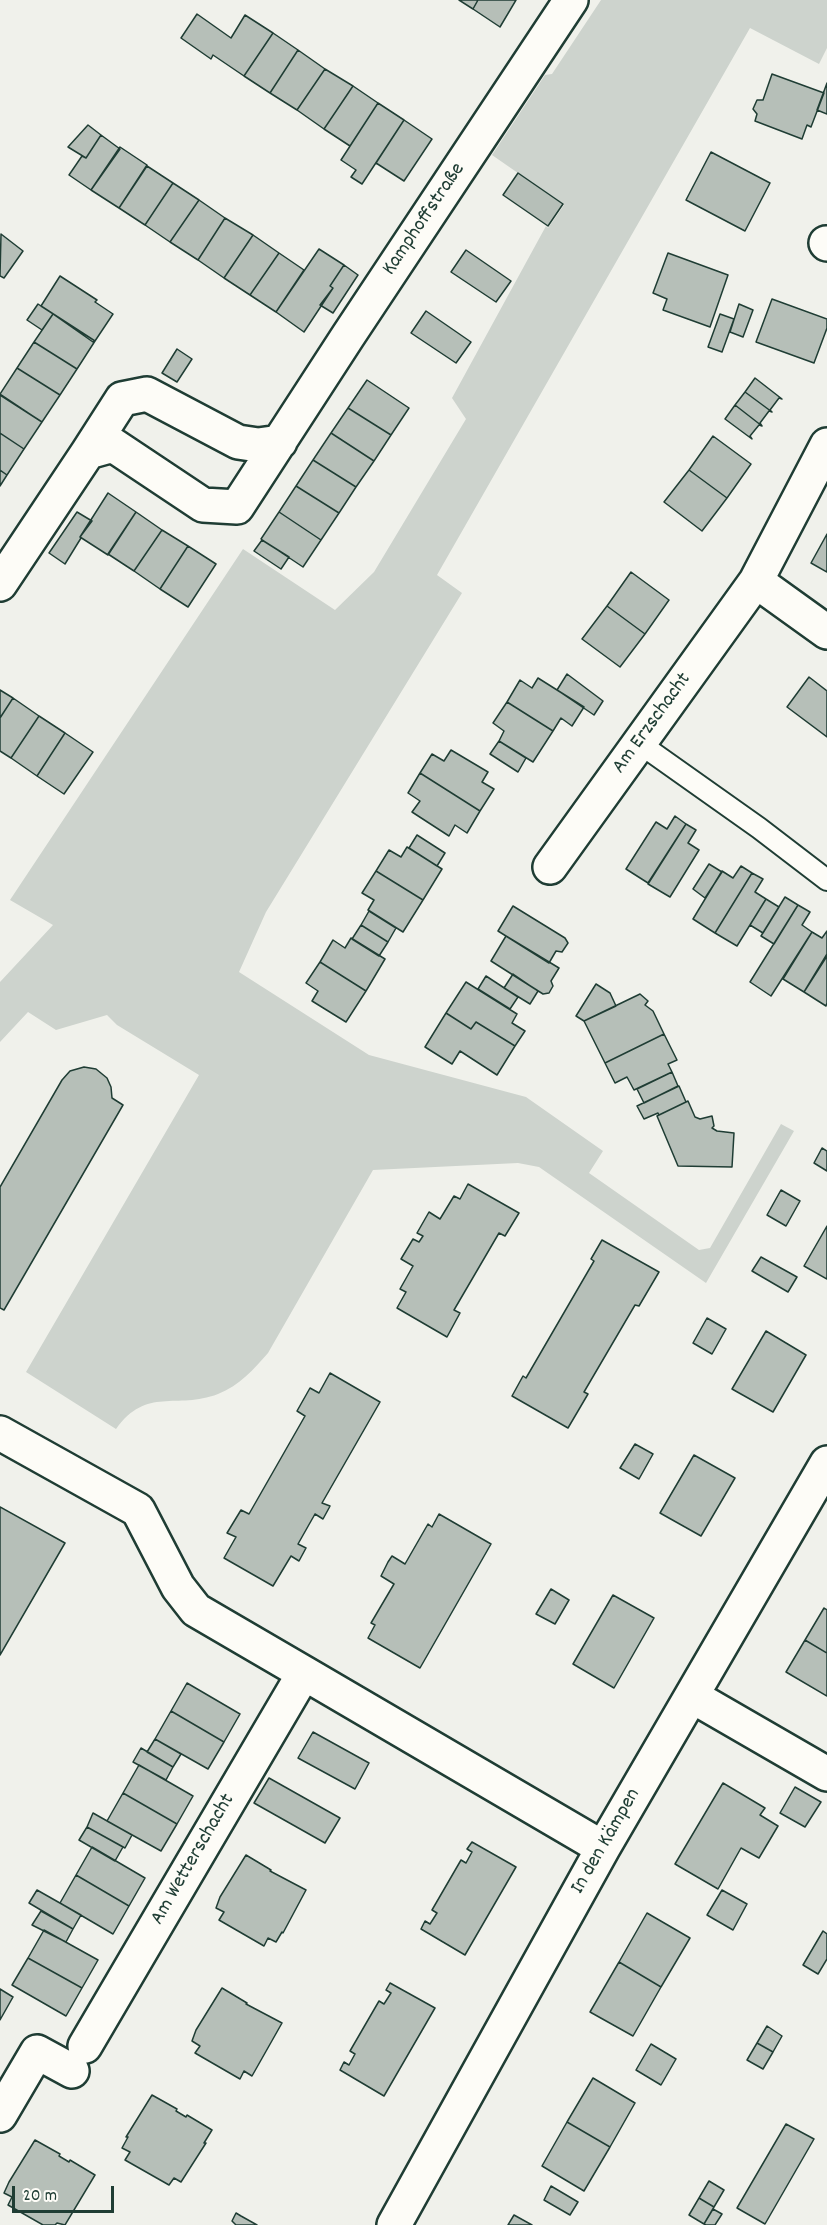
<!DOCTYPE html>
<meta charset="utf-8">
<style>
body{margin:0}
#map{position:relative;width:827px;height:2225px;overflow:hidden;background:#f0f1eb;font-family:Dekko,sans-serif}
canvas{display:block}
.scale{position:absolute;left:12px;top:2186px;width:102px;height:27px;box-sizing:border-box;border:3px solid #1f3d34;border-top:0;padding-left:8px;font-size:18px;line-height:21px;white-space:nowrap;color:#1f3d34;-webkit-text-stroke:4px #fdfcf7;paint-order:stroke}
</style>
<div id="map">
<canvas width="827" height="2225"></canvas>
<div class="scale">20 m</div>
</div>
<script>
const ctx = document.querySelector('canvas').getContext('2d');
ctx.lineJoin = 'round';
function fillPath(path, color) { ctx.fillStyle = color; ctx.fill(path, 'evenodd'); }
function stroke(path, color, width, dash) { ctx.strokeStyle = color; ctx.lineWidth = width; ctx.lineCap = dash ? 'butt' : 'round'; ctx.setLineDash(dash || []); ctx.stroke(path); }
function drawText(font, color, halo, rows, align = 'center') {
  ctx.font = font + ' Dekko,sans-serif'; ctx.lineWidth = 5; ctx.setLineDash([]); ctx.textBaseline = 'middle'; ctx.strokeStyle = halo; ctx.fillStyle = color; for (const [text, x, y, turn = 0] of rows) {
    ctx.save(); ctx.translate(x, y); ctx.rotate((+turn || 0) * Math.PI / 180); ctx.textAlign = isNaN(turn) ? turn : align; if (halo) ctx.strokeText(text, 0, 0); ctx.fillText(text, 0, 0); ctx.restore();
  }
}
fillPath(new Path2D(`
 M 601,0 L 827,0 L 827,48 L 819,64 L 750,28 L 437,575 L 462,593 L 266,912 L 239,972 L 369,1055 L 526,1097 L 603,1151 L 589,1173 L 699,1250 L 710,1248 L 781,1124 L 794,1131 L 706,1283 L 539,1167 L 518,1163 L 373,1170 L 268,1353 C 254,1369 239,1386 218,1394 C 176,1410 147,1386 116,1429 L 26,1372 L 199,1075 L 117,1025 L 107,1015 L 56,1030 L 28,1012 L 0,1042 L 0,982 L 53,925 L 10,900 L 243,549 L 335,610 L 374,572 L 466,419 L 452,398 L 546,226 L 548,228 L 564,205 L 492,155 L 545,75 L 552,74 Z`), '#cdd3cd');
const building = new Path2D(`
 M 459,0 L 478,0 L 473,9 Z
 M 478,0 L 516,0 L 500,27 L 473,9 Z
 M 197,14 L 231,38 L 245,15 L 273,33 L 244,76 L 213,55 L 211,59 L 181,38 Z
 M 273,33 L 298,50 L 270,93 L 244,76 Z
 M 298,50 L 325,69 L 297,110 L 270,93 Z
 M 325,69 L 353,86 L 324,129 L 297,110 Z
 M 772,74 L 824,93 L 811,127 L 807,125 L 802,139 L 755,121 L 757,114 L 753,109 L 757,100 L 763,100 Z
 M 827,83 L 827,114 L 817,110 Z
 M 353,86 L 378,103 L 350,146 L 324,129 Z
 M 378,103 L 404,120 L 362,184 L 351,177 L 356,170 L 341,160 Z
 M 404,120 L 432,139 L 404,181 L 376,163 Z
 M 88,125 L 101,135 L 86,158 L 68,147 Z
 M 101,135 L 120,149 L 91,190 L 69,175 L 82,156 L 86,158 Z
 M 120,147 L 147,165 L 119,208 L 91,190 Z
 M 711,152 L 770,183 L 745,231 L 686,200 Z
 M 147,166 L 173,183 L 145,225 L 119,208 Z
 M 518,173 L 563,204 L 548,226 L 503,195 Z
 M 173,183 L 199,200 L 170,242 L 145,225 Z
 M 199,200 L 225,218 L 198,260 L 170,242 Z
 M 225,218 L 253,235 L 224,278 L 198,260 Z
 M 1,234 L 23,251 L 4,278 L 0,276 Z
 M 253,235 L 279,253 L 250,295 L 224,278 Z
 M 319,249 L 344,265 L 330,286 L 333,288 L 304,332 L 276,312 Z
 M 466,250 L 511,281 L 496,302 L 451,272 Z
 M 279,253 L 304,270 L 276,312 L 250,295 Z
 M 668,253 L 728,275 L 710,327 L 663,310 L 667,299 L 653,293 Z
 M 344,265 L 358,275 L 333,313 L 320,305 L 333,288 L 330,286 Z
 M 60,276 L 97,300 L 95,302 L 113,314 L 95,341 L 41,306 Z
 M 772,299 L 827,319 L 827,328 L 814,363 L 756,342 Z
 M 38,304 L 53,314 L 42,330 L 27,320 Z
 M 739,304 L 753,310 L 743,337 L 730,332 Z
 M 426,311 L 471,342 L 456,363 L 411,333 Z
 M 53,314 L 93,342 L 95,341 L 77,369 L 34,342 Z
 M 720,314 L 734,319 L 722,352 L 708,347 Z
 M 34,342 L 77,369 L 60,395 L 17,368 Z
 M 177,349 L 192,359 L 177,382 L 162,373 Z
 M 17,368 L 60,395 L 42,422 L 0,394 Z
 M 755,378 L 782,399 L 779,398 L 770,410 L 772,412 L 745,392 Z
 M 367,380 L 409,408 L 391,435 L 348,408 Z
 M 745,392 L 772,412 L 769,411 L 760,423 L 762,426 L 735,405 Z
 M 0,395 L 42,422 L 24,449 L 0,433 Z
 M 735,405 L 762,426 L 759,425 L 750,436 L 752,439 L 725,419 Z
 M 348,408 L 391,435 L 374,461 L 331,433 Z
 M 0,433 L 24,449 L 7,475 L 0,470 Z
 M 331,433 L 374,461 L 356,487 L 313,460 Z
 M 713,436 L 751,464 L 727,498 L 689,470 Z
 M 313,460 L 356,487 L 339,513 L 296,486 Z
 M 0,470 L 7,475 L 0,486 Z
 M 689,470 L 727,498 L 702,531 L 664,502 Z
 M 296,486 L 339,513 L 321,540 L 279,512 Z
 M 108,493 L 136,512 L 108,555 L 80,537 Z
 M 77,512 L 92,521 L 80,537 L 81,538 L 65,564 L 49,553 Z
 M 136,512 L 162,530 L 134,571 L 108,554 Z
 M 279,512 L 321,540 L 303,567 L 261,539 Z
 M 162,530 L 188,546 L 160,589 L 134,571 Z
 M 827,534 L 827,572 L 811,563 Z
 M 262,540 L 289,557 L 281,569 L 254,551 Z
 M 188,546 L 216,564 L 188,607 L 160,589 Z
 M 631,572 L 669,600 L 645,634 L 607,606 Z
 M 607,606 L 645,634 L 620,667 L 582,639 Z
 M 567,674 L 603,701 L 594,715 L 557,690 Z
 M 809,677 L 827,691 L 827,737 L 787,707 Z
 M 538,678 L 584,707 L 572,726 L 561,718 L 553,731 L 507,702 L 520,680 L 532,688 Z
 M 0,690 L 13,698 L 0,718 Z
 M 13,698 L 39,716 L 11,758 L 0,751 L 0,718 Z
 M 507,702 L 553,731 L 533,762 L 499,741 L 504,731 L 493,723 Z
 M 39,716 L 65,733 L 37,776 L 11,758 Z
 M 65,733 L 93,752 L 64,794 L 37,776 Z
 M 499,741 L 526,758 L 518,772 L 490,754 Z
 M 451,750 L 488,772 L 482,782 L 494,789 L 480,811 L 420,773 L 432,754 L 444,761 Z
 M 420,773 L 480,811 L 467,833 L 455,825 L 449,836 L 412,812 L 420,801 L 408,793 Z
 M 675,816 L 686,824 L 648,883 L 626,869 L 656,822 L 667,829 Z
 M 686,824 L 696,830 L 688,843 L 699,850 L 670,897 L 648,884 Z
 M 417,835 L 445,853 L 437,866 L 409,848 Z
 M 407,847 L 442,869 L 423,900 L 376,871 L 389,850 L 401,857 Z
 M 709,864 L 722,872 L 705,898 L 693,889 Z
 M 741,866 L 752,873 L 715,933 L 693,919 L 722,871 L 733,878 Z
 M 376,871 L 423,900 L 403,932 L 368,910 L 374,900 L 362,893 Z
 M 752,873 L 763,879 L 755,892 L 766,899 L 737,946 L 715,933 Z
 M 785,897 L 798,905 L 774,944 L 761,936 Z
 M 766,899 L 779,907 L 763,933 L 750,925 Z
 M 798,905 L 810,912 L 802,925 L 812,932 L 771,996 L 750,982 Z
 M 513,906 L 565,938 L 568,943 L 562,952 L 556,951 L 549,963 L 498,931 Z
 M 369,911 L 396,928 L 388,942 L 361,925 Z
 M 361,925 L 388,942 L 379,956 L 352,939 Z
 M 827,931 L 827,954 L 804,992 L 783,979 L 812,932 L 822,938 Z
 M 506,936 L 559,968 L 551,981 L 553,986 L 549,993 L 543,994 L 491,961 Z
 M 351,938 L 385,959 L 366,991 L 320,962 L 333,940 L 345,948 Z
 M 827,956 L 827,1003 L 826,1006 L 804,992 Z
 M 320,962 L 366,991 L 346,1022 L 312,1001 L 318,991 L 306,983 Z
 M 513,974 L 538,991 L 530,1004 L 504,988 Z
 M 486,976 L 518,997 L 510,1009 L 478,989 Z
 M 466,982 L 517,1014 L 512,1023 L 525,1031 L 515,1046 L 476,1022 L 471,1029 L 446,1013 Z
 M 596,984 L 610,993 L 616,1006 L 584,1021 L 576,1016 Z
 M 640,994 L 648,1001 L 645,1005 L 653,1011 L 664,1034 L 605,1063 L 584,1021 Z
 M 446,1013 L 471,1029 L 476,1022 L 515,1046 L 497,1075 L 460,1051 L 452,1064 L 425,1047 Z
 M 664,1034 L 677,1060 L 668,1064 L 672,1072 L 634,1090 L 627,1077 L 615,1083 L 605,1063 Z
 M 84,1067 L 96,1069 L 107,1078 L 111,1087 L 112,1098 L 123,1105 L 4,1310 L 0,1308 L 0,1187 L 62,1080 L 70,1071 Z
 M 672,1072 L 678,1086 L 644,1103 L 637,1089 Z
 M 679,1086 L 686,1102 L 659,1115 L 658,1113 L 644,1119 L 637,1106 Z
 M 688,1101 L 695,1117 L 700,1119 L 712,1116 L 714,1126 L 712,1128 L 717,1131 L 734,1133 L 732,1167 L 678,1166 L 657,1116 Z
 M 822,1148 L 827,1151 L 827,1171 L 814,1163 Z
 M 468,1184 L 519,1213 L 505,1236 L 499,1233 L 454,1310 L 460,1313 L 447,1337 L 397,1308 L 406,1292 L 400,1289 L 413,1266 L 401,1259 L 413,1239 L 419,1242 L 423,1236 L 417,1233 L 429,1212 L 440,1219 L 454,1196 L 460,1199 Z
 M 781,1190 L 800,1201 L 786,1226 L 767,1215 Z
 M 827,1226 L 827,1279 L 804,1266 Z
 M 602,1240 L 659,1272 L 639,1306 L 635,1305 L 584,1392 L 588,1394 L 568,1428 L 512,1396 L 523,1376 L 526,1378 L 594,1261 L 591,1259 Z
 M 761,1257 L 797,1277 L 788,1292 L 752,1271 Z
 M 707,1318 L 726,1329 L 712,1354 L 693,1343 Z
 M 766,1331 L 806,1355 L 773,1412 L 732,1389 Z
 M 330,1373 L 380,1402 L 322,1503 L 330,1506 L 329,1508 L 323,1519 L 315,1514 L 298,1544 L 306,1548 L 299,1561 L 291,1556 L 273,1586 L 224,1558 L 236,1537 L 227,1533 L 241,1510 L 249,1514 L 305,1416 L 297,1411 L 310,1388 L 319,1393 Z
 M 635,1444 L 653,1454 L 639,1479 L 620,1468 Z
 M 694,1455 L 735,1478 L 701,1536 L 660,1513 Z
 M 0,1507 L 65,1543 L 0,1655 Z
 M 439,1514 L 491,1544 L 420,1668 L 368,1638 L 375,1625 L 371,1623 L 394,1584 L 381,1576 L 388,1562 L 392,1556 L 405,1564 L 428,1524 L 432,1527 Z
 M 551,1589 L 569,1600 L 555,1624 L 536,1614 Z
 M 613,1595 L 654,1618 L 614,1688 L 573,1664 Z
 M 824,1608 L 827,1610 L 827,1653 L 805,1640 Z
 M 805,1640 L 827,1653 L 827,1696 L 786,1672 Z
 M 187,1683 L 240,1714 L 224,1742 L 171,1711 Z
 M 171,1711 L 224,1742 L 208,1769 L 155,1739 Z
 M 313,1732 L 369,1763 L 355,1789 L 298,1758 Z
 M 155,1739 L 181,1754 L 173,1767 L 147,1752 Z
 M 141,1748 L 173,1767 L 166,1780 L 133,1762 Z
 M 139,1765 L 193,1796 L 177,1824 L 123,1793 Z
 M 269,1778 L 340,1818 L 325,1843 L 254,1803 Z
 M 723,1783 L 765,1808 L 760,1815 L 778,1826 L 759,1858 L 741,1848 L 718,1889 L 675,1864 Z
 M 795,1787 L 821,1802 L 805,1827 L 780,1813 Z
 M 123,1793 L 177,1824 L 161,1851 L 107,1821 Z
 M 93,1813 L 132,1835 L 125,1848 L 87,1827 Z
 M 87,1827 L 123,1847 L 115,1861 L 79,1840 Z
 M 472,1842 L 516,1867 L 465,1955 L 421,1929 L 425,1921 L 430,1924 L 437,1913 L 432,1910 L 461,1860 L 466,1863 L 472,1852 L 467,1849 Z
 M 92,1847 L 145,1878 L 129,1906 L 76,1875 Z
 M 246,1855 L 271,1870 L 270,1871 L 306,1890 L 283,1933 L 282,1932 L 276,1942 L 268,1938 L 264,1946 L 219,1920 L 224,1912 L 216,1908 L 220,1897 Z
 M 76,1875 L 129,1906 L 113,1934 L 60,1903 Z
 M 37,1890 L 81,1915 L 73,1929 L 29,1903 Z
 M 722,1890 L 747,1904 L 733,1930 L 707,1915 Z
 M 41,1911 L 73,1929 L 66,1942 L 32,1925 Z
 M 647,1913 L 690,1938 L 661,1987 L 619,1962 Z
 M 44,1930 L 98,1960 L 82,1988 L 28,1958 Z
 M 823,1931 L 827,1934 L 827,1959 L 818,1974 L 803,1965 Z
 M 28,1958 L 82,1988 L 66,2016 L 12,1985 Z
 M 619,1962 L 661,1987 L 633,2036 L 590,2012 Z
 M 390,1983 L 435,2008 L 384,2096 L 340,2070 L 344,2062 L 349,2065 L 355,2054 L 350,2051 L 379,2001 L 384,2004 L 391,1993 L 386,1990 Z
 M 222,1988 L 247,2003 L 246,2004 L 282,2023 L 252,2076 L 244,2071 L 240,2079 L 195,2053 L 200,2046 L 192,2041 L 196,2030 Z
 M 0,1989 L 13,1997 L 0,2020 Z
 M 767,2026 L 782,2036 L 773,2052 L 757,2043 Z
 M 757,2043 L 773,2052 L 763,2069 L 747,2060 Z
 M 651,2044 L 676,2059 L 661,2085 L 636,2070 Z
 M 593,2078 L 635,2103 L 610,2147 L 567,2122 Z
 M 152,2095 L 177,2109 L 176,2111 L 186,2117 L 187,2115 L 212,2130 L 204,2143 L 206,2143 L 181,2182 L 174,2178 L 169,2185 L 125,2160 L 130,2152 L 122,2148 L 128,2137 L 126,2137 Z
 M 567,2122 L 610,2147 L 584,2191 L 542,2166 Z
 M 786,2124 L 814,2139 L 765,2224 L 737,2208 Z
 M 35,2140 L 60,2154 L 59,2156 L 69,2162 L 70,2160 L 95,2175 L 65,2225 L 57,2223 L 55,2225 L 43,2225 L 8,2205 L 12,2197 L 4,2193 L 9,2182 Z
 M 709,2181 L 724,2190 L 714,2207 L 699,2198 Z
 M 551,2186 L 578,2202 L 570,2215 L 544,2200 Z
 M 699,2198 L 714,2207 L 704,2224 L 689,2215 Z
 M 713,2209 L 722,2214 L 715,2225 L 706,2225 L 704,2224 Z
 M 236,2213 L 241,2216 L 257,2225 L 236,2225 L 232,2221 Z
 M 514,2215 L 532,2225 L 508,2225 Z`);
fillPath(building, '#b6bfb8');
stroke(building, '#1f3d34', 1.5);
const service = new Path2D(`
 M 639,743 L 759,828 L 827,880`);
const minor = new Path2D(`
 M 826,243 L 827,244
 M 827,445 L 756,581 L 827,632
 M 88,452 L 122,399 L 147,394 L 238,442 L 258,445 L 280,442
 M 0,584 L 88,452 L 113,445 L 203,505 L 237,507 L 348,336 L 571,0
 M 550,867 L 756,581
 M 0,1433 L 138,1510 L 178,1587 L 196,1610 L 304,1673
 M 692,1696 L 827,1774
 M 85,2046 L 304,1673 L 603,1848
 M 0,2115 L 37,2052 L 72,2071
 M 394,2225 L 603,1848 L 827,1463`);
stroke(service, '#1f3d34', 24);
stroke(minor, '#1f3d34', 38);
stroke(service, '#fdfcf7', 20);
stroke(minor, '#fdfcf7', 33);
drawText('21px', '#1f3d34', '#fdfcf7', [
 ["Kamphoffstraße",425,220,-56],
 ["Am Erzschacht",653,724,-54],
 ["In den Kämpen",607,1842,-60],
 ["Am Wetterschacht",194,1860,-60]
]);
</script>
